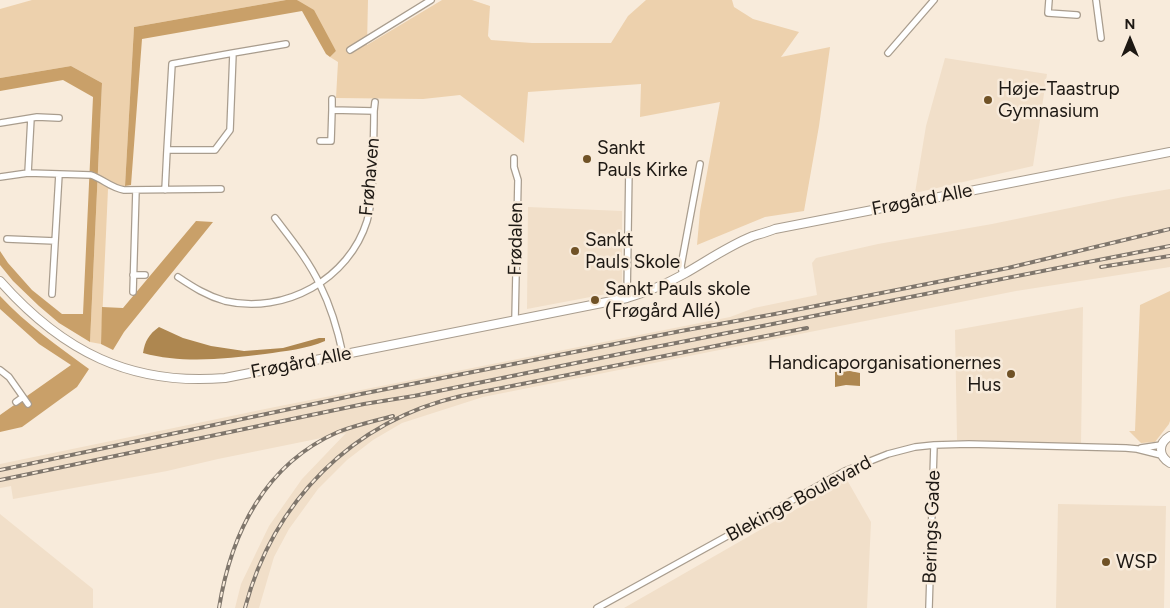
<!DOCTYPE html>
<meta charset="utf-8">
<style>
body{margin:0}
#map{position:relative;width:1170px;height:608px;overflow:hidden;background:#f8ebdb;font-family:Figtree,sans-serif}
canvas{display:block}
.north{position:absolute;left:1105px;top:15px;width:50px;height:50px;-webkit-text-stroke:4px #f8ebdb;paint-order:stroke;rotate:0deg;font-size:14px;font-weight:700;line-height:20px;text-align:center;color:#1d1813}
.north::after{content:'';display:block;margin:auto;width:18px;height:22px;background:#1d1813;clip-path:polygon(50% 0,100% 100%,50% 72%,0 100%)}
</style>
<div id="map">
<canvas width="1170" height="608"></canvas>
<div class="north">N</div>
</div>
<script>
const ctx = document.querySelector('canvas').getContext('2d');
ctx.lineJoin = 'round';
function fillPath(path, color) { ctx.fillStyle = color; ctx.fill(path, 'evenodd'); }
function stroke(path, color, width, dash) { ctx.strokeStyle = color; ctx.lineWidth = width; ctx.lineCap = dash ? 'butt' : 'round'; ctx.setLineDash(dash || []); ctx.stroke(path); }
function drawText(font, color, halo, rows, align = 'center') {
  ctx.font = font + ' Figtree,sans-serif'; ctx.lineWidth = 5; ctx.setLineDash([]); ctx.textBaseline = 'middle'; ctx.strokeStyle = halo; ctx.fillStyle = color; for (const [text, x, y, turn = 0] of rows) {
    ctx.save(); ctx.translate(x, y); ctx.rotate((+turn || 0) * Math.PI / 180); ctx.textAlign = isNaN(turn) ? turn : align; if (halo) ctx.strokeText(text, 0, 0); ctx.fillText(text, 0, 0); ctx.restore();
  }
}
fillPath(new Path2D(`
 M 945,58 L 1047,74 L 1033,166 L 915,193 L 926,126 Z
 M 1170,189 L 1170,267 L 1016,291 L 483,397 L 402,423 L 373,440 L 347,460 L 318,489 L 289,529 L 274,557 L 259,608 L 235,608 L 241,584 L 269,526 L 302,479 L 346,433 L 218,459 L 167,471 L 13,499 L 11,486 L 0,488 L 0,464 L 270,408 L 730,317 L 754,308 L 817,295 L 812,263 L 816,258 L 878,244 L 992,224 L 1123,197 Z
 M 528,207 L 622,211 L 622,291 L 527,309 Z
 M 1083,307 L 1081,444 L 957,440 L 955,330 Z
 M 847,480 L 871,522 L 867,608 L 624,608 Z
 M 1058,504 L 1166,506 L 1164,608 L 1056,608 Z
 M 0,514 L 93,589 L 93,608 L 0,608 Z`), '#f1dfc9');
fillPath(new Path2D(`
 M 32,0 L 286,0 L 134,27 L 125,186 L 108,189 L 101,344 L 90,342 L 102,83 L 71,66 L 0,78 L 0,9 Z
 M 297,0 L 368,0 L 367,45 L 442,0 L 472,0 L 490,6 L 488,36 L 491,40 L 532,43 L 611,43 L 628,16 L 646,0 L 732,0 L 734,7 L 753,19 L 799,32 L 781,57 L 830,47 L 819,126 L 804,211 L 765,217 L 697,245 L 700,211 L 720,102 L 640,117 L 641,84 L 528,92 L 524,143 L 460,95 L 423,99 L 336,98 L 338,62 L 330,57 L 336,51 Z
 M 1170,291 L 1170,421 L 1169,424 L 1155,442 L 1141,443 L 1129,431 L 1135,431 L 1140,305 Z`), '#edd1ad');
fillPath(new Path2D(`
 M 286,0 L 297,0 L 314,10 L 336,51 L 330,57 L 326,54 L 302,11 L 142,39 L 131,185 L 125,186 L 134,27 Z
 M 71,66 L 102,83 L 90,342 L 59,323 L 39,306 L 13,281 L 0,265 L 0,251 L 8,263 L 32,290 L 62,314 L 83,314 L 93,97 L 63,80 L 0,91 L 0,78 Z
 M 196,221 L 213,222 L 124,332 L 113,350 L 101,344 L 102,307 L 123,308 Z
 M 0,296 C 27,325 58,346 89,369 L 77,387 L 22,427 L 0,432 L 0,415 L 71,365 L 39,344 L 0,309 Z`), '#c9a069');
fillPath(new Path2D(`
 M 159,327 L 183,338 L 211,346 L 244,351 L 283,348 L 319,338 L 325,338 L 325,341 C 307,349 285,351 265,354 C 225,359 183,364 143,353 C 145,341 149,334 159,327 Z
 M 850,371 L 860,373 L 860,386 L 846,385 L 835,387 L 835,372 Z`), '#ae8750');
const minor = new Path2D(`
 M 1049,0 L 1048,13 L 1077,15
 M 1096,0 L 1101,38
 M 350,50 L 431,0
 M 888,53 L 934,0
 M 332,110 L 332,99
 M 374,111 L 375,102
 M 0,123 L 37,117 L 59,118
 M 167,150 L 172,64 L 233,53
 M 514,158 L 514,167 L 518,180 L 515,320
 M 28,173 L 31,118
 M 0,177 L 28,173 L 91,175 C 103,179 111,188 124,190 L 221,189
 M 165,190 L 167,150 L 215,150 L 230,130 L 233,53 L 286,44
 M 275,218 C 291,239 309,261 320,285 C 331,307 338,331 343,355
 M 7,239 L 55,241
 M 133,275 L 145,275
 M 683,275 L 681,266 L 700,164
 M 178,277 C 193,287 207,296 225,301 C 285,315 349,279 367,221 C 372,205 372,189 373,172 C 373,152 374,131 374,111 L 332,110 L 331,141 L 320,141
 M 133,292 L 136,190
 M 52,294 L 59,174
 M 627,298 L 629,167
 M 0,370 L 9,377 L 28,404
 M 16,402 L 23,397
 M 1141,448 L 1161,445
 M 597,608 L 845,471 L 888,454 L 915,447 L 934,445 L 969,444 L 1126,448 L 1137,449 L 1161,455
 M 929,608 L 934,445`);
const tertiary = new Path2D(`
 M 0,281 C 62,351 130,386 225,378 L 627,298 C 647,292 666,284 684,274 C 707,261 728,246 753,236 C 760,234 768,232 775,229 L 1170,152
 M 1170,436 C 1158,443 1158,456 1170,463`);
stroke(minor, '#a99d8e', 8);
stroke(tertiary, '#a99d8e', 10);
stroke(minor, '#fff', 5.5);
stroke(tertiary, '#fff', 8);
const rail = new Path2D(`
 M 1101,267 L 1170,256
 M 0,470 L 361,394 L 681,331 L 775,314 L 1008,268 L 1170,229
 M 0,480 L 364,404 L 414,396 L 615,355 L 1170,246
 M 219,608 C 231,533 265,464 338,432 C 356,425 375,421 393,416
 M 245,608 C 273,502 352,421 461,396 L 807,328`);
stroke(rail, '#7f766c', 4);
stroke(rail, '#f8ebdb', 2, [5.5]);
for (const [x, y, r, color] of [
 [988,100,5,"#705226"],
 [587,159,5,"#705226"],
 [575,251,5,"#705226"],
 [595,300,5,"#705226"],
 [1011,374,5,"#705226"],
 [1106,562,5,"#705226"]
]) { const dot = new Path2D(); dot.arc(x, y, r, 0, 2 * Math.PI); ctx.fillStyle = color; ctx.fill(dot); stroke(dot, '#f8ebdb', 2); }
drawText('19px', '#1d1813', '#f8ebdb', [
 ["Høje-Taastrup",998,89],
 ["Gymnasium",998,111],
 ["Sankt",597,148],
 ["Pauls Kirke",597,170],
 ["Sankt",585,240],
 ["Pauls Skole",585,262],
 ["Sankt Pauls skole",605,289],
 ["(Frøgård Allé)",605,311],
 ["Handicaporganisationernes",1001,363,"right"],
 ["Hus",1001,385,"right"],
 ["WSP",1116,562]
], 'left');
drawText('19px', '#1d1813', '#f8ebdb', [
 ["Frøhaven",370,177,-85],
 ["Frøgård Alle",922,200,-11],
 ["Frødalen",516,239,-89],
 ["Frøgård Alle",301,363,-11],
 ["Blekinge Boulevard",799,499,-28],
 ["Berings Gade",932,527,-88]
]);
</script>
